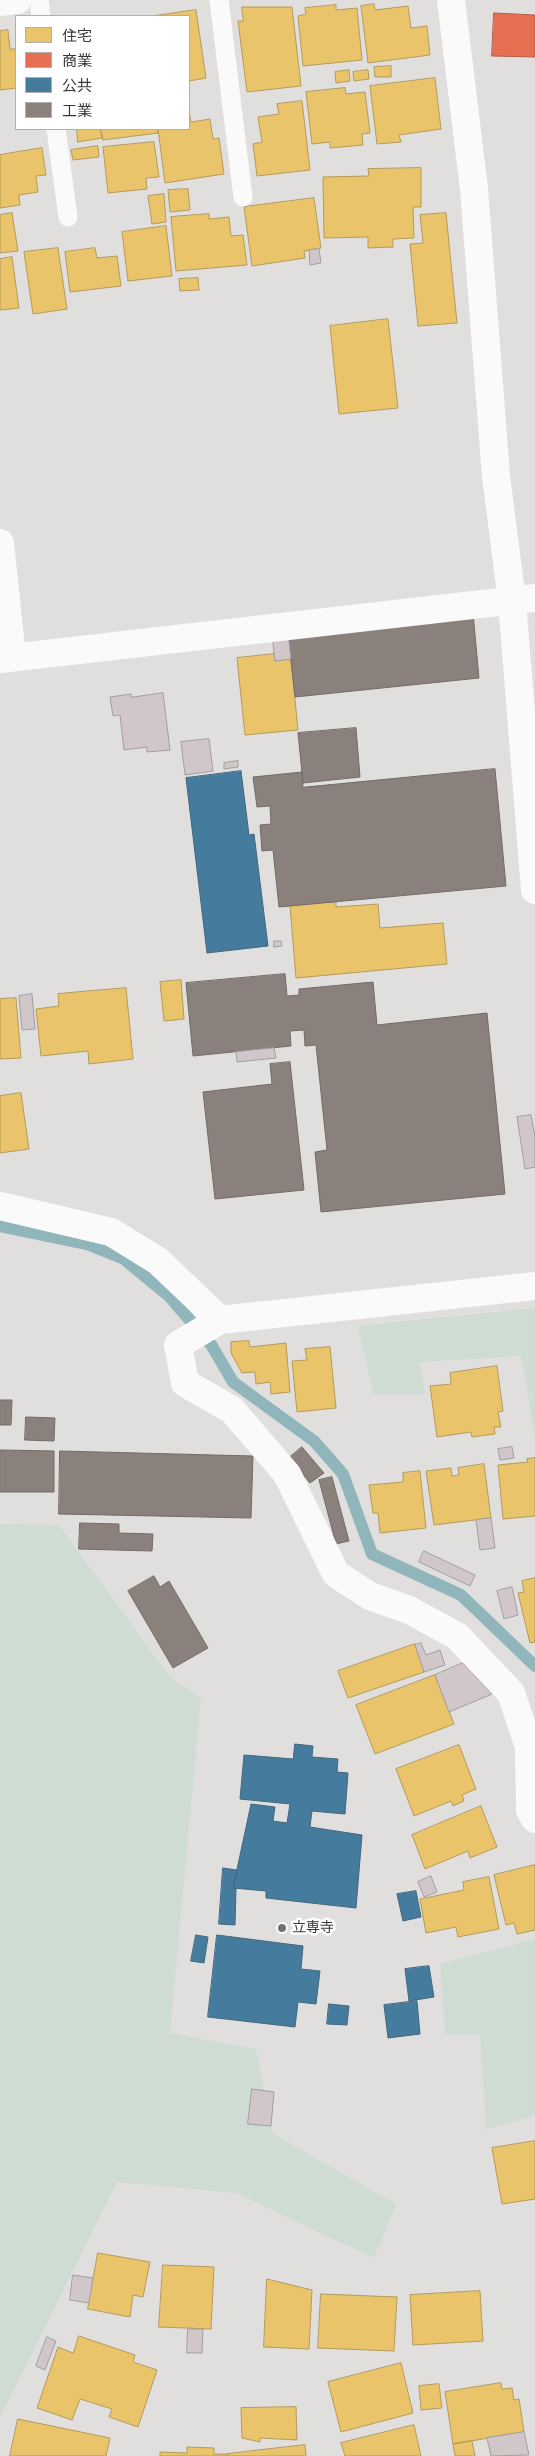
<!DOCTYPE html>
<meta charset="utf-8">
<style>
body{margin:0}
#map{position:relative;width:535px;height:2456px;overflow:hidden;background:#e1dfde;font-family:"Fira Sans Condensed","Noto Sans JP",sans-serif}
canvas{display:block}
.legend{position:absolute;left:15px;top:15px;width:175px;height:115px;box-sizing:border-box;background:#fff;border:1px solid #afafaf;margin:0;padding:6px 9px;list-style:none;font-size:15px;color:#383736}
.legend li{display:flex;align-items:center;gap:10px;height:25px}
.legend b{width:25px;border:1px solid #afafaf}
</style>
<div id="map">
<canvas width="535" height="2456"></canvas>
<ul class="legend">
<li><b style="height:14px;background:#e9c46a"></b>住宅</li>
<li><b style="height:14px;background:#e76f51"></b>商業</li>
<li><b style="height:14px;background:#457b9d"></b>公共</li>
<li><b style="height:14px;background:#8a817c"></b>工業</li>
</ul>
</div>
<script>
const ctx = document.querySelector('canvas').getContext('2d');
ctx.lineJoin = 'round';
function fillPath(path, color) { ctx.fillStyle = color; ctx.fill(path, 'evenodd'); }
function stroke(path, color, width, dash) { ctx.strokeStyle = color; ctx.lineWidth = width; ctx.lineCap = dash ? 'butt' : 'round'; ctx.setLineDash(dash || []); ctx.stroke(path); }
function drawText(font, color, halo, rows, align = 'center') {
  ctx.font = font + ' "Fira Sans Condensed","Noto Sans JP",sans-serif'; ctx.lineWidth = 5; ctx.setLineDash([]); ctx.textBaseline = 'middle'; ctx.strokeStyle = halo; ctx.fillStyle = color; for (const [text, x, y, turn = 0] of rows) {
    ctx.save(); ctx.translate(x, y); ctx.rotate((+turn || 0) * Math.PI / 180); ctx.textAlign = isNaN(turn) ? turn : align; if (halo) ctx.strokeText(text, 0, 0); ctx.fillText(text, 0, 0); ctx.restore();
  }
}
fillPath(new Path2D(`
 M 535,1308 L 535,1438 L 521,1356 L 419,1362 L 425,1394 L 373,1394 L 358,1326 Z
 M 0,1524 L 59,1525 L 170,1677 L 201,1698 L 170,2033 L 256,2049 L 273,2134 L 396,2204 L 374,2258 L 236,2193 L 117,2182 L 0,2417 Z
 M 535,1939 L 535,2116 L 486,2129 L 480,2035 L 445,2034 L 440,1964 Z`), '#cedcd3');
const homes = new Path2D(`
 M 374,4 L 375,10 L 408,6 L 411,28 L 427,26 L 430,55 L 368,63 L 361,6 Z
 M 336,5 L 336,10 L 357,8 L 362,60 L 303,66 L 298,16 L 306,14 L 305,8 Z
 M 242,7 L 292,7 L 301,86 L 247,92 L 238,21 L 243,21 Z
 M 196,10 L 206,78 L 189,81 L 189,16 L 152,16 Z
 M 8,30 L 10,49 L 16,49 L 16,88 L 0,90 L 0,31 Z
 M 391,66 L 391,77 L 375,77 L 374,67 Z
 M 349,70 L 350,81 L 336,83 L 335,72 Z
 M 368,70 L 369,79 L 354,81 L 353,72 Z
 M 435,78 L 441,129 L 399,135 L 401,142 L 377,144 L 370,86 Z
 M 345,88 L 346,94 L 365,92 L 370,133 L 362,134 L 363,145 L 330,148 L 330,142 L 312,144 L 306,92 Z
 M 302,101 L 310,170 L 257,176 L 253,144 L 262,142 L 258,117 L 279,114 L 277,104 Z
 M 189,111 L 191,122 L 210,119 L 213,139 L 219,138 L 224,174 L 165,183 L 158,129 L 189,129 Z
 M 77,129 L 100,129 L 102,138 L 78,142 Z
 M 102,129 L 157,129 L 158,133 L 103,140 Z
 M 154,142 L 159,177 L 146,178 L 147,189 L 108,193 L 103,147 Z
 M 98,146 L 99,157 L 73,160 L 71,150 Z
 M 42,148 L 46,175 L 36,176 L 38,192 L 19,195 L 20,205 L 0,208 L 0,155 Z
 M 421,168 L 421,207 L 413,207 L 414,238 L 393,239 L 393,247 L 368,248 L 368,237 L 324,238 L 323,177 L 369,176 L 368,169 Z
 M 188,189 L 190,210 L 170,212 L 168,190 Z
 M 164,194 L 166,222 L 152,224 L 148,196 Z
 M 314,198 L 321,248 L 304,251 L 305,258 L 252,266 L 244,207 Z
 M 12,213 L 18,251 L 0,253 L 0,215 Z
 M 446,213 L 457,323 L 418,326 L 410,244 L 423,243 L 420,215 Z
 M 209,214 L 209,219 L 229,217 L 231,236 L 243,235 L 247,265 L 176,271 L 171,217 Z
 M 166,226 L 172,276 L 128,281 L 122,232 Z
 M 58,248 L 67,309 L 33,314 L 24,252 Z
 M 95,248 L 97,258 L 117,256 L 121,286 L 70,292 L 65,252 Z
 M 12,257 L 19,308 L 0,310 L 0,259 Z
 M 198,278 L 199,290 L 180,291 L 179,279 Z
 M 388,319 L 398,408 L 339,414 L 330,326 Z
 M 274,654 L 275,661 L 291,659 L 298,730 L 245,735 L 237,658 Z
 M 336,902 L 336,907 L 378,904 L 380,928 L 443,923 L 447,964 L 296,978 L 290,906 Z
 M 181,980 L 184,1019 L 164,1021 L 160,982 Z
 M 126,988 L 133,1059 L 89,1064 L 88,1051 L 41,1056 L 36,1009 L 59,1006 L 58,994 Z
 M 16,998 L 21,1058 L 0,1059 L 0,999 Z
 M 21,1093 L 29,1149 L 0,1153 L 0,1096 Z
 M 249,1341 L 250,1347 L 286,1343 L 290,1392 L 271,1394 L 270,1382 L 256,1384 L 255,1372 L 242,1373 L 231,1353 L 231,1342 Z
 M 330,1347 L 336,1408 L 297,1412 L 292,1361 L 307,1360 L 305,1349 Z
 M 497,1366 L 503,1411 L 498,1412 L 501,1427 L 494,1427 L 495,1434 L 472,1437 L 471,1432 L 437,1437 L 430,1386 L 451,1384 L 450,1373 Z
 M 535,1458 L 535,1516 L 503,1519 L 498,1465 L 528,1462 L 527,1459 Z
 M 484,1464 L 491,1518 L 434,1525 L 426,1471 L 451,1468 L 452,1476 L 459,1475 L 458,1468 Z
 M 420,1471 L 426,1528 L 380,1533 L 378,1513 L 373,1513 L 369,1485 L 403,1482 L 403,1473 Z
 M 535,1578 L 535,1642 L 530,1643 L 518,1593 L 524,1592 L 522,1581 Z
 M 415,1644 L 424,1672 L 348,1698 L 338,1671 Z
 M 435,1675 L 454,1724 L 375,1754 L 356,1705 Z
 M 459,1745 L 476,1789 L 462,1795 L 464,1801 L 453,1806 L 451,1801 L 414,1816 L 396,1769 Z
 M 481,1806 L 497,1847 L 470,1858 L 468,1851 L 425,1869 L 412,1835 Z
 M 535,1865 L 535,1930 L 517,1934 L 514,1923 L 506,1925 L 494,1875 Z
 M 489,1877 L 499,1929 L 458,1937 L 456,1927 L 426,1933 L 420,1899 L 464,1890 L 463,1882 Z
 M 535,2141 L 535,2199 L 502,2204 L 492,2148 Z
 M 98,2253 L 150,2262 L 143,2297 L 133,2295 L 130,2317 L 88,2309 Z
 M 163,2265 L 214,2267 L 211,2329 L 159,2327 Z
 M 267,2279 L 312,2290 L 309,2349 L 264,2347 Z
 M 480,2291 L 483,2341 L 413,2345 L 410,2295 Z
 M 321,2294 L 397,2297 L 394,2351 L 318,2348 Z
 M 79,2336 L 135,2355 L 133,2362 L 157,2370 L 138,2427 L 109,2417 L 112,2409 L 80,2399 L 72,2420 L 37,2408 L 58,2347 L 73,2353 Z
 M 401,2363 L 413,2413 L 341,2432 L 328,2382 Z
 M 501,2383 L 502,2389 L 512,2388 L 514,2400 L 519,2399 L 524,2432 L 453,2444 L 445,2392 Z
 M 439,2384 L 442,2408 L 421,2410 L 419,2386 Z
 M 296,2407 L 297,2440 L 260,2438 L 260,2442 L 242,2438 L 241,2408 Z
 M 18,2419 L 110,2438 L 106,2456 L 10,2456 Z
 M 414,2425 L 421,2456 L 345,2456 L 341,2443 Z
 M 472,2441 L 475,2456 L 455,2456 L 453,2444 Z
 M 305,2445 L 306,2456 L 228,2456 L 227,2454 Z
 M 187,2447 L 214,2448 L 214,2454 L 227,2454 L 228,2456 L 160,2456 L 160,2452 L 187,2453 Z`);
fillPath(homes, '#e9c46a');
stroke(homes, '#b49a5a', 1);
const shops = new Path2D(`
 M 494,13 L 535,15 L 535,57 L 492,56 Z`);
fillPath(shops, '#e76f51');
stroke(shops, '#b25e49', 1);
const public = new Path2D(`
 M 241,771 L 249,835 L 254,834 L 268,946 L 207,953 L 186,778 Z
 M 295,1744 L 313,1746 L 312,1757 L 338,1759 L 337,1772 L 348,1773 L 345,1814 L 312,1811 L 310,1827 L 362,1835 L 356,1908 L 266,1898 L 266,1891 L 233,1888 L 251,1804 L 275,1807 L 273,1821 L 287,1823 L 290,1804 L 240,1799 L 244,1755 L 293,1759 Z
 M 223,1868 L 237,1870 L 233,1888 L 236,1888 L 235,1925 L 219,1924 Z
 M 416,1891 L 421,1917 L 403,1921 L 397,1894 Z
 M 196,1935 L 208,1937 L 204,1963 L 191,1961 Z
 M 217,1935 L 303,1946 L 301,1969 L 320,1971 L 316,2004 L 298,2002 L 295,2027 L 208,2017 Z
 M 429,1966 L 434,1997 L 409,2001 L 405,1969 Z
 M 417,2001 L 420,2034 L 388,2038 L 384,2005 Z
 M 329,2004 L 349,2006 L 347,2025 L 327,2024 Z`);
fillPath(public, '#457b9d');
stroke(public, '#41677e', 1);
const industry = new Path2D(`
 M 473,613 L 479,678 L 295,697 L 288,634 Z
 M 356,728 L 360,777 L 303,783 L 298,733 Z
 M 495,769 L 506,886 L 279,907 L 273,850 L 262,851 L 260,825 L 271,824 L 270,806 L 257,807 L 253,777 L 302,772 L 303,787 Z
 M 285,974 L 287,996 L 299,995 L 299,989 L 373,982 L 377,1025 L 487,1013 L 505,1194 L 321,1212 L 315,1152 L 327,1150 L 316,1045 L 305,1046 L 304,1030 L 290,1031 L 291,1046 L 193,1056 L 186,983 Z
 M 290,1062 L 304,1190 L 215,1199 L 203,1092 L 272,1084 L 270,1064 Z
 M 0,1400 L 12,1400 L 11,1425 L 0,1425 Z
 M 26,1417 L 55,1418 L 54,1441 L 25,1440 Z
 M 302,1447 L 324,1473 L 310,1483 L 289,1458 Z
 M 0,1450 L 54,1451 L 54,1492 L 0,1492 Z
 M 60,1451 L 253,1456 L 251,1518 L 59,1514 Z
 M 332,1477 L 349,1541 L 336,1544 L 319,1480 Z
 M 80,1523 L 119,1524 L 119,1533 L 153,1534 L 152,1551 L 79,1549 Z
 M 154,1576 L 160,1587 L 169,1581 L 208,1648 L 173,1668 L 128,1591 Z`);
fillPath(industry, '#8a817c');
stroke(industry, '#716b67', 1);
stroke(new Path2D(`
 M 0,1226 L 87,1244 L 124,1259 L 169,1296 L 212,1346 L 233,1382 L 314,1441 L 343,1474 L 372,1554 L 461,1595 L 535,1666`), '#90b6bb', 12);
const building = new Path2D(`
 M 319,249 L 321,263 L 310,265 L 309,250 Z
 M 288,634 L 291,659 L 275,661 L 272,635 Z
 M 163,693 L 170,750 L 147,752 L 147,747 L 124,750 L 120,715 L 113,716 L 110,697 L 131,694 L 131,697 Z
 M 209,739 L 213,771 L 185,775 L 181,742 Z
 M 238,761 L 238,767 L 224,769 L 224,763 Z
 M 274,941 L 281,941 L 282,946 L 274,947 Z
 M 32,994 L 35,1029 L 22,1030 L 19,996 Z
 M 274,1048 L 276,1058 L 237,1062 L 236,1052 Z
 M 531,1115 L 535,1136 L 535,1167 L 525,1169 L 517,1117 Z
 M 512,1447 L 514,1458 L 500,1460 L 498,1449 Z
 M 491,1518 L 495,1548 L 480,1550 L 476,1520 Z
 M 424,1551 L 475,1575 L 470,1586 L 419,1562 Z
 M 512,1587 L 518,1615 L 504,1619 L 497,1591 Z
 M 421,1643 L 426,1655 L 440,1650 L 445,1665 L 424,1672 L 415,1645 Z
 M 463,1663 L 492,1694 L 449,1712 L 435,1675 Z
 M 431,1876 L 437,1892 L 424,1897 L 418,1882 Z
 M 252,2089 L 274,2092 L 271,2126 L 248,2124 Z
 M 73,2275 L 93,2278 L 89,2303 L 70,2300 Z
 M 188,2329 L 203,2329 L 202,2353 L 187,2353 Z
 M 47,2337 L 56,2341 L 45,2370 L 36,2366 Z
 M 524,2432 L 529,2455 L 491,2456 L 487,2438 Z`);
fillPath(building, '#d1c7ca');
stroke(building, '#a09f9e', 1);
stroke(new Path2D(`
 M 39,0 L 41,16
 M 219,0 L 243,197
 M 56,129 L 68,217`), '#fafafa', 19);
stroke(new Path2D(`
 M 451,0 L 474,189 L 496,476 L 512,601 L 535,890
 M 0,543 L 12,657
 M 0,659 L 535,598
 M 0,1206 L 111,1232 L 158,1261 L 220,1320
 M 535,1286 L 220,1320 L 178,1345 L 185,1383 L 232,1410 L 287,1474 L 336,1574 L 370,1596 L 409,1610 L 457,1636 L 511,1693 L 529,1747 L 530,1810 L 535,1819`), '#fafafa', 28);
stroke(new Path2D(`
 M 0,2 L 17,0`), '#fafafa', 28);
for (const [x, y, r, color] of [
 [282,1928,5,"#737271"]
]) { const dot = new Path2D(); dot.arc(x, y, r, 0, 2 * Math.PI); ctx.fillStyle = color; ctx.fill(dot); stroke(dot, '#fff', 2); }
drawText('14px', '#383736', '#fff', [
 ["立専寺",292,1928]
], 'left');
</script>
